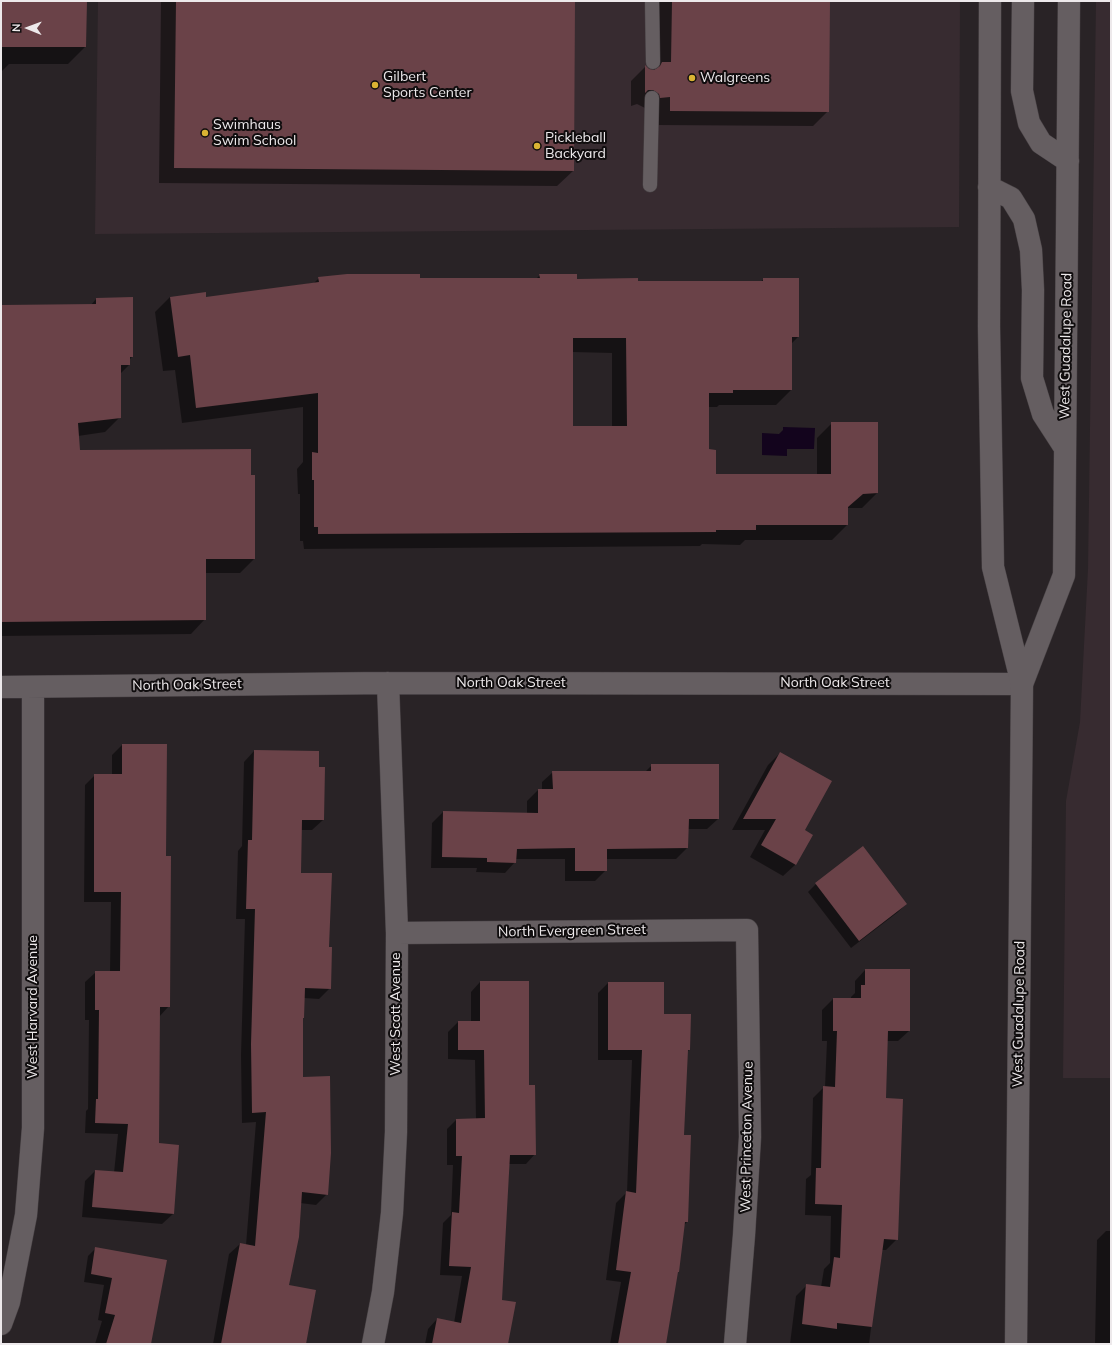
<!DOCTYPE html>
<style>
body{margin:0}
#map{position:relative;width:1112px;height:1345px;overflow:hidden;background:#292326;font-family:Mulish,sans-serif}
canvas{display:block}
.frame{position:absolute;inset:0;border:2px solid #ede9eb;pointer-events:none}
.north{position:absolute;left:8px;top:8px;width:40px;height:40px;-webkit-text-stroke:3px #100d0e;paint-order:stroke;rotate:271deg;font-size:11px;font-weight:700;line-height:16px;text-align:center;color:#ede9eb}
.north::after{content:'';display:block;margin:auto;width:14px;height:18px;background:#ede9eb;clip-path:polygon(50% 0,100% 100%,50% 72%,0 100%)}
</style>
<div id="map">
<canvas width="1112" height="1345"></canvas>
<div class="frame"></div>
<div class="north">N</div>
</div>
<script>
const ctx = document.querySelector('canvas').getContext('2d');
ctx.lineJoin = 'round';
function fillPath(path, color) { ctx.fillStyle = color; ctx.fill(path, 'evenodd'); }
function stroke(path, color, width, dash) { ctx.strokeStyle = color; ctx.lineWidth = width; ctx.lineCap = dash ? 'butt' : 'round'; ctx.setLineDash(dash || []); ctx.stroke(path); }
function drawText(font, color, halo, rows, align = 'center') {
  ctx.font = font + ' Mulish,sans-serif'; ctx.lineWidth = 4; ctx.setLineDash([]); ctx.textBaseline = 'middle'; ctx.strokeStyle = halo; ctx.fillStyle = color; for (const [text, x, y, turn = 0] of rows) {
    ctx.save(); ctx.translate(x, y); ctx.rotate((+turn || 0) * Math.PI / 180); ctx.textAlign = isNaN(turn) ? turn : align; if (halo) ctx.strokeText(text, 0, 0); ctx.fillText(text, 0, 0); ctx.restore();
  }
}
fillPath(new Path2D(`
 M 98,1 L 960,1 L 959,227 L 95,234 Z
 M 1096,1 L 1111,1 L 1111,1078 L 1063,1078 L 1066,801 L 1080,722 L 1088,569 Z`), '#372b30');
fillPath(new Path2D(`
 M 783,427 L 815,428 L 814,449 L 787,449 L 787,456 L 762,455 L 762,433 L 779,434 L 783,430 Z`), '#13041d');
fillPath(new Path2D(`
 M 1,1 L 86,1 L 85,47 L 68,64 L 9,64 L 1,72 Z
 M 161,1 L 574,1 L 573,171 L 557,186 L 159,183 Z
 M 658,1 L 829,1 L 828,111 L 813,126 L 656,125 L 646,112 L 645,108 L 637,104 L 631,106 L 631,81 L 645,67 L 648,70 L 653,71 L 656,68 Z
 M 540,275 L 576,280 L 637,282 L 760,282 L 764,279 L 798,337 L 791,344 L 791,390 L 776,405 L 719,405 L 717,407 L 708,407 L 708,450 L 715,475 L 817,475 L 817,438 L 832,423 L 877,493 L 862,508 L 847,508 L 847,525 L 832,540 L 745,540 L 740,545 L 702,544 L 700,546 L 304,549 L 303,541 L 300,541 L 300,494 L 298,494 L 297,469 L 303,462 L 303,407 L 182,423 L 175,370 L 163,371 L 155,312 L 170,297 L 205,298 L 314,283 L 319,278 L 536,279 ZM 572,352 L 612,353 L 612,427 L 572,427 Z
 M 96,299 L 132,357 L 129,360 L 129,365 L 120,374 L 120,417 L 105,432 L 78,436 L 79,451 L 254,559 L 240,573 L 205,573 L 205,619 L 191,634 L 1,636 L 1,305 L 91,305 Z
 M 122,745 L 165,857 L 169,1006 L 159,1017 L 158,1144 L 173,1214 L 162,1224 L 82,1217 L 85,1181 L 95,1171 L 114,1173 L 118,1134 L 85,1133 L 86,1111 L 88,1109 L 89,1020 L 85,1020 L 85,982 L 96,972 L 110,972 L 111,902 L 84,902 L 85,785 L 95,775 L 112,775 L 112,755 Z
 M 254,751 L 323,820 L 312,830 L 301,830 L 300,874 L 328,948 L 330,988 L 319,999 L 304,998 L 302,1019 L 302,1078 L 327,1194 L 316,1205 L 300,1203 L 288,1286 L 290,1344 L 213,1344 L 229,1254 L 240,1244 L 246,1245 L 256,1122 L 242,1123 L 241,1055 L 245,919 L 236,919 L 238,851 L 242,846 L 244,762 Z
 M 780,753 L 804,831 L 811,835 L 795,865 L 783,876 L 750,857 L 765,830 L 732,830 L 768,765 Z
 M 652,765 L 718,819 L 707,829 L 688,829 L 687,848 L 676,859 L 606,859 L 606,870 L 595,881 L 565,881 L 565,859 L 516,859 L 515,862 L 505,873 L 476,872 L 477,868 L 431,868 L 432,823 L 443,812 L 527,814 L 527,801 L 538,790 L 542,790 L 542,782 L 553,772 L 645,772 Z
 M 816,884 L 906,904 L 898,912 L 851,948 L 808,892 Z
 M 865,970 L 909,1031 L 898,1041 L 886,1041 L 884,1099 L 897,1239 L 886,1250 L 881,1250 L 869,1344 L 790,1344 L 796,1296 L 807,1285 L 821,1287 L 824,1269 L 830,1263 L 831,1216 L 805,1215 L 806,1179 L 811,1175 L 813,1098 L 824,1087 L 825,1087 L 827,1041 L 822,1041 L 822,1010 L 833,999 L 851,999 L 851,997 L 855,993 L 855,981 Z
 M 480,982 L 528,1086 L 535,1154 L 526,1164 L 509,1164 L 501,1301 L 507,1344 L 425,1344 L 428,1329 L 437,1319 L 454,1323 L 462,1276 L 440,1275 L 443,1223 L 451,1215 L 453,1165 L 447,1165 L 447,1129 L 456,1120 L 476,1120 L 475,1060 L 448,1059 L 448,1032 L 458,1022 L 471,1022 L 471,992 Z
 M 608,983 L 663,1015 L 689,1050 L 687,1052 L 683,1136 L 687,1222 L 684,1225 L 678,1272 L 677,1273 L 665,1344 L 610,1344 L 621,1282 L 606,1280 L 616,1203 L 627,1192 L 632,1060 L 598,1060 L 598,993 Z
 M 1106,1231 L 1111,1231 L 1111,1344 L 1095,1344 L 1097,1240 Z
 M 96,1248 L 150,1344 L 95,1344 L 102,1321 L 98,1320 L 104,1285 L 84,1282 L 88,1256 Z`), '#0007');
fillPath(new Path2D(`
 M 1,1 L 87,1 L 86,47 L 1,47 Z
 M 176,1 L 575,1 L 574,171 L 174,168 Z
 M 672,1 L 830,1 L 829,112 L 670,111 L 670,97 L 660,98 L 659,94 L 653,90 L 648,90 L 645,93 L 645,65 L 649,69 L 654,70 L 660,66 L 662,62 L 671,62 Z
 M 347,274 L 420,274 L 420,278 L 540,278 L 539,274 L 577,274 L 577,279 L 638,278 L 638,281 L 763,281 L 763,278 L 799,278 L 799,337 L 792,337 L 792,390 L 733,390 L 733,393 L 709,393 L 709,449 L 716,450 L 716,474 L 831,474 L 831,422 L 878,422 L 878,493 L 863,494 L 848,507 L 848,525 L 756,525 L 756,530 L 716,530 L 716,532 L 318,534 L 318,527 L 314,527 L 314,480 L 312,480 L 312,452 L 318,453 L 318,393 L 196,408 L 190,355 L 178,357 L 170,297 L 206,292 L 206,297 L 243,292 L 319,282 L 318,277 ZM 573,338 L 626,338 L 627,426 L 573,426 Z
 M 133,297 L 133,357 L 130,357 L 130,365 L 121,365 L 121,418 L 78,423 L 80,450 L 251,449 L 251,475 L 255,475 L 255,559 L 206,559 L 206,620 L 1,622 L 1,305 L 96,304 L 96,298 Z
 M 122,744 L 167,744 L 166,856 L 171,856 L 170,1007 L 160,1007 L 159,1143 L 179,1145 L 174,1214 L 92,1207 L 95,1170 L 123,1172 L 128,1124 L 95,1123 L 96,1099 L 98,1099 L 99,1010 L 95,1010 L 95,971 L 120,971 L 121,892 L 94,892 L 94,774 L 122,774 Z
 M 254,750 L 319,751 L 319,767 L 325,767 L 324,820 L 302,820 L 301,873 L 332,873 L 329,947 L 332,947 L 331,989 L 305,988 L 304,1018 L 303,1018 L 303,1077 L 330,1076 L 331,1153 L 328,1195 L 302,1192 L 299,1237 L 289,1285 L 316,1290 L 306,1344 L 221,1344 L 240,1243 L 255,1246 L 266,1112 L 252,1113 L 251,1044 L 255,909 L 246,909 L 248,840 L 252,840 Z
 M 780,752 L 832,781 L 805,830 L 813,835 L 796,865 L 761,845 L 776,819 L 743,819 Z
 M 651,764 L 719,764 L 719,819 L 689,819 L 688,848 L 607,849 L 607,871 L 575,871 L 575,848 L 517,849 L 516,863 L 487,862 L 487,858 L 442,857 L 443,811 L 538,813 L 538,789 L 553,789 L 552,771 L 651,771 Z
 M 863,846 L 907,904 L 859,941 L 815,883 Z
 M 865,969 L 910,969 L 910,1031 L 888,1031 L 886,1098 L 903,1099 L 898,1240 L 884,1239 L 872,1327 L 837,1323 L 837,1329 L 802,1324 L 806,1284 L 830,1287 L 834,1257 L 840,1258 L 842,1205 L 815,1204 L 816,1168 L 821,1168 L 823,1086 L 835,1087 L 837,1031 L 833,1031 L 833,998 L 861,998 L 861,985 L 865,985 Z
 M 480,981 L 529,981 L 529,1085 L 535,1085 L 536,1155 L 510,1155 L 502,1300 L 516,1302 L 508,1344 L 432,1344 L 437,1318 L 461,1323 L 471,1267 L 449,1266 L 452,1212 L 459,1213 L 462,1156 L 456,1156 L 456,1119 L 485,1118 L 484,1050 L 458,1050 L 458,1021 L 480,1021 Z
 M 608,982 L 664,982 L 664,1014 L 691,1014 L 690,1050 L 688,1050 L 684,1135 L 691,1135 L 688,1222 L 685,1222 L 679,1272 L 678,1272 L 666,1344 L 618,1344 L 631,1272 L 616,1270 L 626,1191 L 636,1193 L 642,1050 L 608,1050 Z
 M 95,1247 L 167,1260 L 151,1344 L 106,1344 L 115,1315 L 105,1313 L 112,1278 L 91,1274 Z`), '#6a4248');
const service = new Path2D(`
 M 652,1 L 653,62
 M 650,185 L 652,98`);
const minor = new Path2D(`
 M 1,687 L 388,683 L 1022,684
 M 397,933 L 747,930 L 750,1137 L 744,1235 L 735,1344
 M 1,1324 L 9,1302 L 26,1215 L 33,1128 L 33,687
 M 373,1344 L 383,1292 L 392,1213 L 396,1132 L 397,933 L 388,683`);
const secondary = new Path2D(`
 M 990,1 L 989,327 L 993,567 L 1022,684 L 1016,1344
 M 1023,1 L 1022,91 L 1029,123 L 1041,143 L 1068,161
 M 989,187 L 1011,198 L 1024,219 L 1031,250 L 1033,290 L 1032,378 L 1043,414 L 1065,448
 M 1022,684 L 1064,575 L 1069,1`);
stroke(service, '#474144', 15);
stroke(minor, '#474144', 23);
stroke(secondary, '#474144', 23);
stroke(service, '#655e61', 14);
stroke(minor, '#655e61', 22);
stroke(secondary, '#655e61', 22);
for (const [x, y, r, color] of [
 [692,78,4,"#dab333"],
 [375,85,4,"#dab333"],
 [205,133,4,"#dab333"],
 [537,146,4,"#dab333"]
]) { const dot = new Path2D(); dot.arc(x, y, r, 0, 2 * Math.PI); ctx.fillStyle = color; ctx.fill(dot); stroke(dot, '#100d0e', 1.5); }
drawText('14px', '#ede9eb', '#100d0e', [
 ["Gilbert",383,77],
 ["Sports Center",383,93],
 ["Walgreens",700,78],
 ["Swimhaus",213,125],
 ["Swim School",213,141],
 ["Pickleball",545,138],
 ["Backyard",545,154]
], 'left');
drawText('14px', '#ede9eb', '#100d0e', [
 ["West Guadalupe Road",1066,346,-89],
 ["North Oak Street",511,683],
 ["North Oak Street",835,683],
 ["North Oak Street",187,685,-1],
 ["North Evergreen Street",572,931,-1],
 ["West Harvard Avenue",33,1007,-90],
 ["West Scott Avenue",396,1014,-90],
 ["West Guadalupe Road",1019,1014,-89],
 ["West Princeton Avenue",747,1137,-89]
]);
</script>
